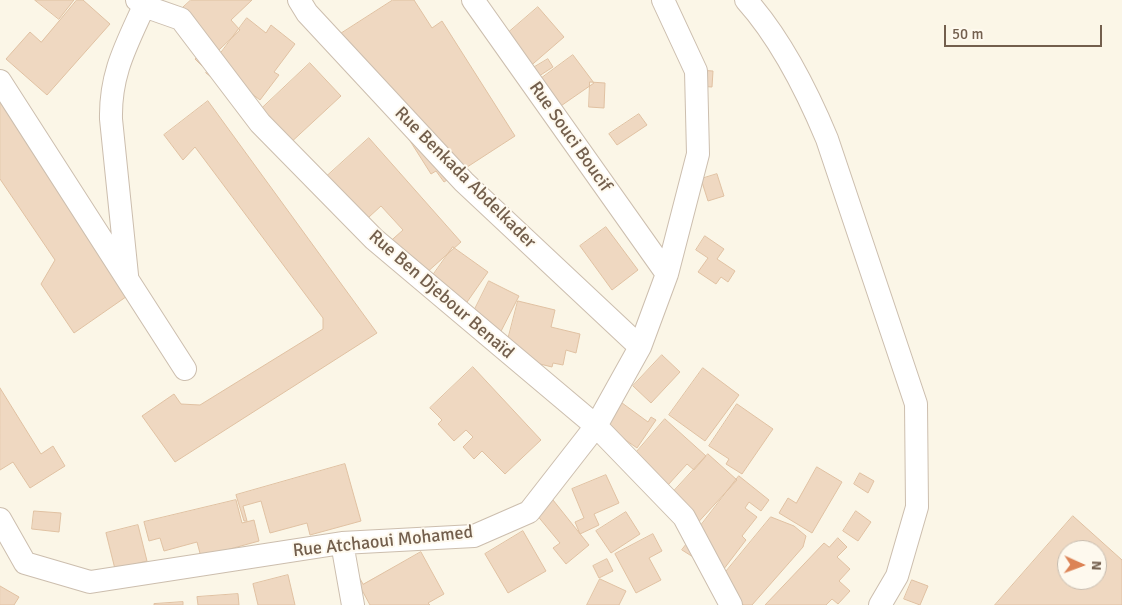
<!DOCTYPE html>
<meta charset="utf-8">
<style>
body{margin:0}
#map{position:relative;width:1122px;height:605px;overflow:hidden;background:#fbf6e7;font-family:Signika,sans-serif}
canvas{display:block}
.north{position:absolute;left:1057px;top:540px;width:50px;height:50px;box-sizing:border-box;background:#fef9ee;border:1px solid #c6bbae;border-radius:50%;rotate:92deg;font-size:14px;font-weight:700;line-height:20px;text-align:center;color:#735f4d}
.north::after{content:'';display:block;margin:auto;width:18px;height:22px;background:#dc8355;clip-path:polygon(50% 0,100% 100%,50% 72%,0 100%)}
.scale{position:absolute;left:944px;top:25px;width:158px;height:22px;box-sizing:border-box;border:2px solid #735f4d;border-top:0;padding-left:6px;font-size:15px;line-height:18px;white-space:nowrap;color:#735f4d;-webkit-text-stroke:4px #fef9ee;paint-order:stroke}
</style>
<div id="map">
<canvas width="1122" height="605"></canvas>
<div class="north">N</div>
<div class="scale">50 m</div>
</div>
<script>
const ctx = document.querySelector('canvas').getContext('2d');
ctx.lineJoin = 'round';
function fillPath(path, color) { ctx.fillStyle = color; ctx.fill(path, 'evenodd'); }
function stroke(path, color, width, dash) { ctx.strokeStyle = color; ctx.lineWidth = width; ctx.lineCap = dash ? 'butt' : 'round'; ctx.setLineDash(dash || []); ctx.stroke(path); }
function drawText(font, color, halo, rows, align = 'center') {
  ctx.font = font + ' Signika,sans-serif'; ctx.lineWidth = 4; ctx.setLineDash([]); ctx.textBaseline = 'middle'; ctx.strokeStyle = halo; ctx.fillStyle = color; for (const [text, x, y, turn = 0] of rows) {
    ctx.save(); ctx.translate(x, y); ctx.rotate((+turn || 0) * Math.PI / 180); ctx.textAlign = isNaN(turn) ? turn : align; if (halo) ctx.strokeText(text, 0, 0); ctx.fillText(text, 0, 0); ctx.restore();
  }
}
const building = new Path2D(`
 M 35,0 L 74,0 L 59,19 Z
 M 77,0 L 83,0 L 110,24 L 47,95 L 6,59 L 30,32 L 41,42 Z
 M 191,0 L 252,0 L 231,20 L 240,30 L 202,66 L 195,59 L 208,47 L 176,14 Z
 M 393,0 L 414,0 L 432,28 L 442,21 L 515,136 L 444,182 L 436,171 L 431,174 L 357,57 L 342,67 L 332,53 L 337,36 Z
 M 538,7 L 564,37 L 527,69 L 501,39 Z
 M 247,18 L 266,33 L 271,25 L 295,44 L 274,72 L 279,75 L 260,100 L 222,71 L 215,80 L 206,73 Z
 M 573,55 L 594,83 L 555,110 L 535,83 Z
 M 548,59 L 553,67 L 533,80 L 528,71 Z
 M 310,63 L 341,96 L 287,146 L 257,113 Z
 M 698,70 L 713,71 L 712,87 L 697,86 Z
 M 590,82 L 605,83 L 604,108 L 589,107 Z
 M 0,97 L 133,292 L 74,333 L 41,284 L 55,260 L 0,179 Z
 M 208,101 L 377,333 L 175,462 L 142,416 L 174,394 L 181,404 L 200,405 L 323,329 L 323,318 L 195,147 L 183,160 L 164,135 Z
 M 639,114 L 647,125 L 617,145 L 609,134 Z
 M 369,138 L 461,242 L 416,282 L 385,246 L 403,230 L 381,206 L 357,228 L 326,177 Z
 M 717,174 L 724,196 L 708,201 L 701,179 Z
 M 606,227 L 638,270 L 612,290 L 580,246 Z
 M 705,236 L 724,249 L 717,259 L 735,271 L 728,282 L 721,277 L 716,284 L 698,272 L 708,258 L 696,250 Z
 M 453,247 L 488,272 L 458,315 L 421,292 Z
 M 489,281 L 519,296 L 495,343 L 470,319 Z
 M 518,301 L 555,310 L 551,327 L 580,334 L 576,353 L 566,350 L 563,365 L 553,363 L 552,367 L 504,355 Z
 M 662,355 L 680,372 L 651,403 L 633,386 Z
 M 473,367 L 541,440 L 505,474 L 482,451 L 474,459 L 463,447 L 473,437 L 466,430 L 454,441 L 438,424 L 442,420 L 430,408 Z
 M 703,368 L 739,395 L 705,441 L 669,415 Z
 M 0,388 L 41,454 L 53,446 L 65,466 L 30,488 L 13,462 L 0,470 Z
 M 618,400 L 648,422 L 651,417 L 656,420 L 637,448 L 601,423 Z
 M 737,404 L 773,429 L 742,474 L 726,464 L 729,459 L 709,446 Z
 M 665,419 L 706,456 L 694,470 L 687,464 L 668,485 L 634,455 Z
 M 708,454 L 737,480 L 692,529 L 663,503 Z
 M 345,464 L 361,521 L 310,535 L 307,523 L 270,533 L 261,501 L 243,506 L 247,521 L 244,521 L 236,495 Z
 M 817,467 L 842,482 L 812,533 L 779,513 L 788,498 L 796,503 Z
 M 860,473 L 874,481 L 868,493 L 854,484 Z
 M 606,475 L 619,503 L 594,514 L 599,525 L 580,534 L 575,522 L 584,518 L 572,489 Z
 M 739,476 L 769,500 L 761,511 L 749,502 L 745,508 L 757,517 L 742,536 L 746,540 L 720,574 L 682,550 Z
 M 236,500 L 242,523 L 254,520 L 259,541 L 201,557 L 197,542 L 164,551 L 160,538 L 149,541 L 144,522 Z
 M 553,500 L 589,545 L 566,564 L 553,548 L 560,543 L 536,514 Z
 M 34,511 L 61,513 L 59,532 L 32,529 Z
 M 856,511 L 871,522 L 858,541 L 843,531 Z
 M 626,512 L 640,534 L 611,553 L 596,531 Z
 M 1073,516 L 1122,560 L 1122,605 L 995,605 ZM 1067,550 L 1097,550 L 1097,580 L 1067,580 Z
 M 771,517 L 794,526 L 806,536 L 803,547 L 752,605 L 744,605 L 737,602 L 724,574 Z
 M 138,525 L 147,561 L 115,569 L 106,533 Z
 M 523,531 L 546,571 L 508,593 L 485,554 Z
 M 653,534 L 662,551 L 649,558 L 661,580 L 636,593 L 615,554 Z
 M 838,538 L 847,547 L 837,557 L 850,569 L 839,581 L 850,591 L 838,604 L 832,599 L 826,605 L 765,605 L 824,543 L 829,547 Z
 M 421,552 L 444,594 L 428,603 L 430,605 L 370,605 L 356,579 L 359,577 L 363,584 Z
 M 607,559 L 613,571 L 599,578 L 593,566 Z
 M 288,575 L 295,605 L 258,605 L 253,584 Z
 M 600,579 L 626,591 L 619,605 L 587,605 Z
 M 912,580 L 928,586 L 920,605 L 904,599 Z
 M 0,586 L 19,597 L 14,605 L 0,605 Z
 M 238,594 L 239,605 L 198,605 L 197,597 Z
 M 183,602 L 183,605 L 154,605 L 154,604 Z`);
fillPath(building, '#efd8c1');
stroke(building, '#e0c1a2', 1);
const minor = new Path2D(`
 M 137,0 L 144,6 L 181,19 L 260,123 L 374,239 L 596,426 L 684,517 L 731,605
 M 299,0 L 307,13 L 464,182 L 640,347
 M 473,0 L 667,274
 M 746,0 C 781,39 807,91 827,139 L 916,404 L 917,507 L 897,576 L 880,605
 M 0,81 L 185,369
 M 127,275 L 111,119 C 110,74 126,46 144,6
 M 0,519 L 25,563 L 90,582 L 342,543 L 474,536 L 529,512 L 596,426 L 640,347 L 667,274 L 698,154 L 696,71 L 663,0
 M 342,543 L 353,605`);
stroke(minor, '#ccbeae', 24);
stroke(minor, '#fff', 22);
drawText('18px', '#735f4d', '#fef9ee', [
 ["Rue Souci Boucif",570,137,55],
 ["Rue Benkada Abdelkader",465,178,45],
 ["Rue Ben Djebour Benaïd",441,295,41],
 ["Rue Atchaoui Mohamed",383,542,-6]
]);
</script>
